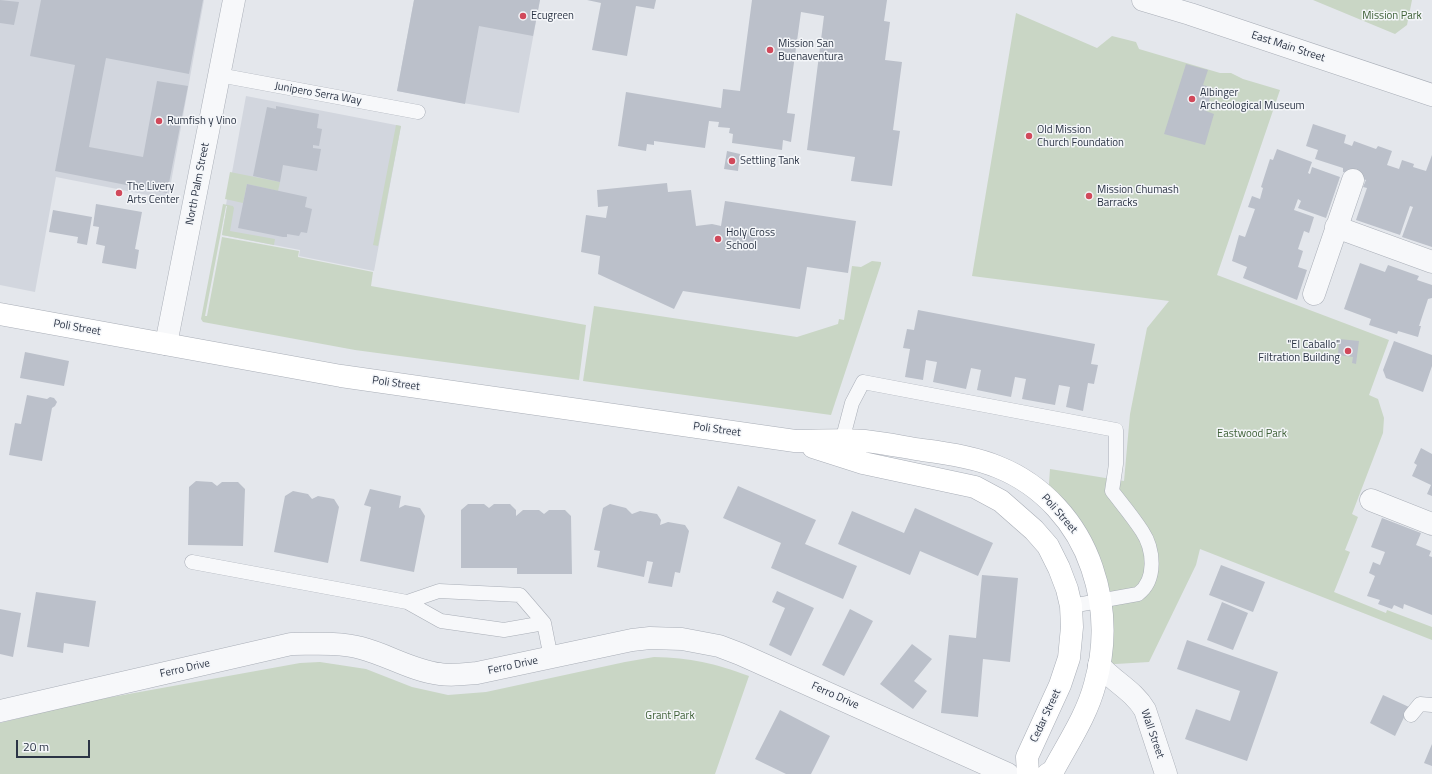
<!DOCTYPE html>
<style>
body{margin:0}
#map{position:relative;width:1432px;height:774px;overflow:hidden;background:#e4e7ec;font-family:"Titillium Web",sans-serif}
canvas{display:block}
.scale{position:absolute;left:16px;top:740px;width:74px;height:18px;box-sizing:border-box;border:2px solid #2b3445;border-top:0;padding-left:5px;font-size:12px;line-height:14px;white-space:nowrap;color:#2b3445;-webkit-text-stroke:3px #f4f6f9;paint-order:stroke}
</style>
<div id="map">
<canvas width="1432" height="774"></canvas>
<div class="scale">20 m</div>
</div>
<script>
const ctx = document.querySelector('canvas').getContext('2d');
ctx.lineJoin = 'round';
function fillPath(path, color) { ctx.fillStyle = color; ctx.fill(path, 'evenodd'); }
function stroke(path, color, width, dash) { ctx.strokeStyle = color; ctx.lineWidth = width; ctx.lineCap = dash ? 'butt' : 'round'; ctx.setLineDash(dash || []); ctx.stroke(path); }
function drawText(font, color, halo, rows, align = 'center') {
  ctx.font = font + ' "Titillium Web",sans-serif'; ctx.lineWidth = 3; ctx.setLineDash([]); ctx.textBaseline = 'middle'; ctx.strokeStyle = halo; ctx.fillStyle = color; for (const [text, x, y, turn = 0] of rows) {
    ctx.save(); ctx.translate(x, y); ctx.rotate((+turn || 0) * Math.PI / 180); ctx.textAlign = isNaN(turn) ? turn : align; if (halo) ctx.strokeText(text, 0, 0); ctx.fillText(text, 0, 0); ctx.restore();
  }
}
fillPath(new Path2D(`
 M 0,0 L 204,0 L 168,199 L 56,177 L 35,292 L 0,285 Z
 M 414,0 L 540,0 L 519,113 L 397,91 Z
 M 246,96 L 401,126 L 374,271 L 299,256 L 300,250 L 222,235 L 227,206 L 226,205 L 227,199 L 229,199 L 232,179 L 231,178 Z`), '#d2d6de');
fillPath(new Path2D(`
 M 1313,0 L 1412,0 L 1407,25 L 1395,34 Z
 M 1016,13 L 1097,48 L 1112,36 L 1136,42 L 1139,49 L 1220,73 L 1231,73 L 1243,79 L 1280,90 L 1217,275 L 1389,340 L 1369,395 L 1378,399 L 1384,418 L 1383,433 L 1352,514 L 1358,517 L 1345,550 L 1350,552 L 1334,592 L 1386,613 L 1387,610 L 1432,627 L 1432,640 L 1200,549 L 1196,565 L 1149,662 L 1099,665 L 1103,610 L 1048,498 L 1050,469 L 1124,481 L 1130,414 L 1147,328 L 1169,301 L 972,276 Z
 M 396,125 L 401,126 L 378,246 L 373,245 Z
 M 230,172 L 280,182 L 278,191 L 247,184 L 243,203 L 225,199 Z
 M 223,204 L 233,206 L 234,208 L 230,231 L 275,239 L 274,245 L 222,235 L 227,206 L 226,206 L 205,316 L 207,316 L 222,237 L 299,251 L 298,257 L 373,272 L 371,286 L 586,325 L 579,380 L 355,350 L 203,322 L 201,319 Z
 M 872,261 L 881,262 L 881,264 L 831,415 L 583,381 L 594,306 L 797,337 L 838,324 L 839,319 L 844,320 L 852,266 L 861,267 Z
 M 654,657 C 691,658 714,663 749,676 L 715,774 L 0,774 L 0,723 L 79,703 L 300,663 L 320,662 L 366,669 L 412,687 L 448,695 L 486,692 L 625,662 Z`), '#c9d6c5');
fillPath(new Path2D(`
 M 0,0 L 19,2 L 14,25 L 0,23 Z
 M 41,0 L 203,0 L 189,74 L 106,58 L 89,147 L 143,157 L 157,81 L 188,86 L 167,193 L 55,171 L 75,65 L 30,56 Z
 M 414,0 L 540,0 L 533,36 L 479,26 L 465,104 L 397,91 Z
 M 587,0 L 656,0 L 654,9 L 636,6 L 627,56 L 592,50 L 601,3 Z
 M 752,0 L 887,0 L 884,21 L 890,22 L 885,60 L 902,62 L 893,130 L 900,131 L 892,186 L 851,181 L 855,157 L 807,150 L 824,16 L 801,12 L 787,113 L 795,114 L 791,142 L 783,140 L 782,150 L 732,143 L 733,134 L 729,133 L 730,128 L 718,127 L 719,122 L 709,121 L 705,148 L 654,141 L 654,145 L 647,144 L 646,151 L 618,146 L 626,92 L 721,108 L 723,89 L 740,91 Z
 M 1186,64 L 1208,70 L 1203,85 L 1213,88 L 1206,111 L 1214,114 L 1205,145 L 1164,134 Z
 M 276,106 L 319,114 L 317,128 L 322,129 L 319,146 L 313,145 L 313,148 L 321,149 L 317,171 L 283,165 L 280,182 L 253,176 L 267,107 L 276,109 Z
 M 1313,124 L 1346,135 L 1344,143 L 1352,146 L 1354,141 L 1376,149 L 1378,146 L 1392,151 L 1387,165 L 1399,169 L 1402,160 L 1414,164 L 1413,167 L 1426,171 L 1432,155 L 1432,247 L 1402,237 L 1413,207 L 1410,206 L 1400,235 L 1356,220 L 1367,188 L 1363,187 L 1366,180 L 1343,172 L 1343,168 L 1315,159 L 1318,150 L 1306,146 Z
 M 1277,149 L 1312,162 L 1308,173 L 1310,174 L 1312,167 L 1340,177 L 1326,218 L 1298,208 L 1301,201 L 1298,199 L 1294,210 L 1314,217 L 1309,233 L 1304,231 L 1298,249 L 1303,251 L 1298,267 L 1307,270 L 1297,300 L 1243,278 L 1247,267 L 1232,261 L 1239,235 L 1245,237 L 1255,209 L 1248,207 L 1252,196 L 1260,199 L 1263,188 L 1261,187 L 1270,159 L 1273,160 Z
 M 727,151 L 740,154 L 738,171 L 724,169 Z
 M 667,183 L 668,192 L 691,190 L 696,226 L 712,224 L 721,226 L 725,201 L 856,221 L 848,273 L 807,267 L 800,309 L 683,291 L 674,309 L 598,274 L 600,256 L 581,252 L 586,215 L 606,218 L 608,206 L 598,207 L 597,190 Z
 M 247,184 L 307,197 L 305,207 L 312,209 L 307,233 L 301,232 L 299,236 L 287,234 L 287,237 L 283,237 L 238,228 Z
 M 96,204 L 142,212 L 135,249 L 139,250 L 136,269 L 102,263 L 105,246 L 96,244 L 99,227 L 93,226 Z
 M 53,210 L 92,217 L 87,245 L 77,243 L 78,237 L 49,232 Z
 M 1360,263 L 1385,272 L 1388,265 L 1419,276 L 1417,280 L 1432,285 L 1432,298 L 1428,299 L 1419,326 L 1421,326 L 1418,337 L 1398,331 L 1397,334 L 1369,325 L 1371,319 L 1344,309 Z
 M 918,310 L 1095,344 L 1091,364 L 1098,365 L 1094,384 L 1088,383 L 1083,411 L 1066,407 L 1070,387 L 1059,385 L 1055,405 L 1022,399 L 1026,379 L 1015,377 L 1011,397 L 977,390 L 981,370 L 971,368 L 966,389 L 933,382 L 937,362 L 926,360 L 923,380 L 905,377 L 910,349 L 903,348 L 907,329 L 914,330 Z
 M 1339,339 L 1359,341 L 1356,364 L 1352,363 L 1353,357 L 1338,355 Z
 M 1394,341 L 1432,355 L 1432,366 L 1423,392 L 1386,378 L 1383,370 Z
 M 25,352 L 69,361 L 64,386 L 20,378 Z
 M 27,395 L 47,399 L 50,397 L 54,398 L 57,402 L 55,406 L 52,408 L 42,461 L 9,455 L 15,423 L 21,424 Z
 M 1421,448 L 1432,454 L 1432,496 L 1427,494 L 1431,485 L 1412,476 L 1417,465 L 1414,463 Z
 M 196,481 L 212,482 L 217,486 L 222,482 L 238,482 L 245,489 L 243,546 L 188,545 L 189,487 Z
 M 738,486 L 816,520 L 805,544 L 857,566 L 843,599 L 771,568 L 781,543 L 723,518 Z
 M 370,489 L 401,496 L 399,508 L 405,505 L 420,508 L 425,516 L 414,572 L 360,561 L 371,507 L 364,505 Z
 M 293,491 L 308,494 L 312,499 L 318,496 L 334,499 L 339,507 L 328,563 L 274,552 L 285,496 Z
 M 468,504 L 484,504 L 489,508 L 494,504 L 510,504 L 516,510 L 516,516 L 523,510 L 539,510 L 544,514 L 549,510 L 565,510 L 571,516 L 572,574 L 517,574 L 517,568 L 461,568 L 461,510 Z
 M 610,504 L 626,508 L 632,514 L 640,511 L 657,514 L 661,520 L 660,525 L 668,522 L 685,525 L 689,531 L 680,573 L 675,572 L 672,587 L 648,583 L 653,562 L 647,561 L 644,577 L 597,567 L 600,551 L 594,550 L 603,508 Z
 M 915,508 L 993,543 L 978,576 L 920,551 L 910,575 L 838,544 L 852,511 L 904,533 Z
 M 1382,518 L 1421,533 L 1416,545 L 1431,551 L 1429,556 L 1432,557 L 1432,615 L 1404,604 L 1403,609 L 1394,605 L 1392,609 L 1378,604 L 1380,600 L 1367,596 L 1375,576 L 1369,573 L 1373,562 L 1380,565 L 1385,552 L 1371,547 Z
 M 1221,565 L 1265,582 L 1253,612 L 1209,595 Z
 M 982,575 L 1018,578 L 1010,662 L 983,659 L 978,717 L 941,713 L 949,635 L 976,638 Z
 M 777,591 L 814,608 L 791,656 L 769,645 L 785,608 L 772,602 Z
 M 36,592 L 96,601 L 89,647 L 64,643 L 63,653 L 27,647 Z
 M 1222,602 L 1248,613 L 1233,650 L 1207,640 Z
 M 0,609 L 21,613 L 13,657 L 0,654 Z
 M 850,609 L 873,621 L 844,676 L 822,665 Z
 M 1187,640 L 1278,672 L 1247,761 L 1185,739 L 1196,709 L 1230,721 L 1240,691 L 1177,669 Z
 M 912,644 L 932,659 L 914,681 L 927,691 L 913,709 L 880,684 Z
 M 1383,695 L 1409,707 L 1395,736 L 1370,723 Z
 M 780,710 L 830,736 L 811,774 L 786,774 L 755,759 Z
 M 1432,744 L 1432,766 L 1424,763 Z`), '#bbc0ca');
const service = new Path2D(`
 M 219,75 L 418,112
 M 842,441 L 852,403 L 863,382 L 1116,430 L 1116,464 L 1112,491 C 1122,504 1133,517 1142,531 C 1154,549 1157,580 1138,594 L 1071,606
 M 192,562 L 407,602 L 441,621 L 504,630 L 544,623
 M 407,602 L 439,591 L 520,595 L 544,623 L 551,658
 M 1411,715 L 1420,704 L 1432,705`);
const minor = new Path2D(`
 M 1143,0 L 1190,14 L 1432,95
 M 1336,227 L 1432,262
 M 1314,294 L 1353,180
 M 166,344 L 234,0
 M 1371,500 L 1432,524
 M 1099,665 C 1114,682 1134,691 1145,710 L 1166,774
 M 0,711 L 291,644 C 314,644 338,642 361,648 C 388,655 413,671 440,674 C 453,676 465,674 477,673 L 632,640 L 650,638 L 682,639 L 719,646 L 740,654 L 1008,774`);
const secondary = new Path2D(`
 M 0,314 L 341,376 L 795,441 C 818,441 842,439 865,441 C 884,443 903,447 922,450 C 947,453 974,457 998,467 C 1043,485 1077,523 1092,568 C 1105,606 1106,645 1095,684 C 1087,715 1068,743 1053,771 L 1048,774
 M 813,447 L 863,463 L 975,487 L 1001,501 L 1034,530 L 1048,546 L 1059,568 L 1067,589 L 1071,606 L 1072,627 L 1069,658 L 1060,685 L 1027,757 L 1028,774`);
stroke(service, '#a9aeb7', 15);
stroke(minor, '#a9aeb7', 23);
stroke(secondary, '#a9aeb7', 23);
stroke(service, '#f7f8fa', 14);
stroke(minor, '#f7f8fa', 22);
stroke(secondary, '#fff', 22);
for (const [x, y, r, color] of [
 [523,16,4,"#d1495b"],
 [770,50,4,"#d1495b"],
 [1192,99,4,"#d1495b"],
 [159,121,4,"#d1495b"],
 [1029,136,4,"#d1495b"],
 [732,161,4,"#d1495b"],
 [119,193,4,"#d1495b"],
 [1089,196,4,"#d1495b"],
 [718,239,4,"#d1495b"],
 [1348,351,4,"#d1495b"]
]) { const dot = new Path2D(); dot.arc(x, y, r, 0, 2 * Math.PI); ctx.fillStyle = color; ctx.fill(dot); stroke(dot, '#f4f6f9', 1.5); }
drawText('11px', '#2b3445', '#f4f6f9', [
 ["Ecugreen",531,16],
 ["Mission San",778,44],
 ["Buenaventura",778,57],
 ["Albinger",1200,93],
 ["Archeological Museum",1200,106],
 ["Rumfish y Vino",167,121],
 ["Old Mission",1037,130],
 ["Church Foundation",1037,143],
 ["Settling Tank",740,161],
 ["The Livery",127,187],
 ["Arts Center",127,200],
 ["Mission Chumash",1097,190],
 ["Barracks",1097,203],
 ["Holy Cross",726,233],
 ["School",726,246],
 ["\"El Caballo\"",1340,345,"right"],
 ["Filtration Building",1340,358,"right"]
], 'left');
drawText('11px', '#3f6138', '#f4f6f9', [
 ["Mission Park",1392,16],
 ["Eastwood Park",1252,434],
 ["Grant Park",670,716]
]);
drawText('11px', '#2b3445', '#f4f6f9', [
 ["East Main Street",1288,47,18],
 ["Junipero Serra Way",318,94,10],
 ["North Palm Street",198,184,-79],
 ["Poli Street",77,328,10],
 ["Poli Street",396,384,8],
 ["Poli Street",717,430,8],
 ["Poli Street",1059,514,49],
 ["Ferro Drive",513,666,-12],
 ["Ferro Drive",185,669,-13],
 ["Ferro Drive",835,696,24],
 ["Cedar Street",1046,716,-65],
 ["Wall Street",1152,734,71]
]);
</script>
